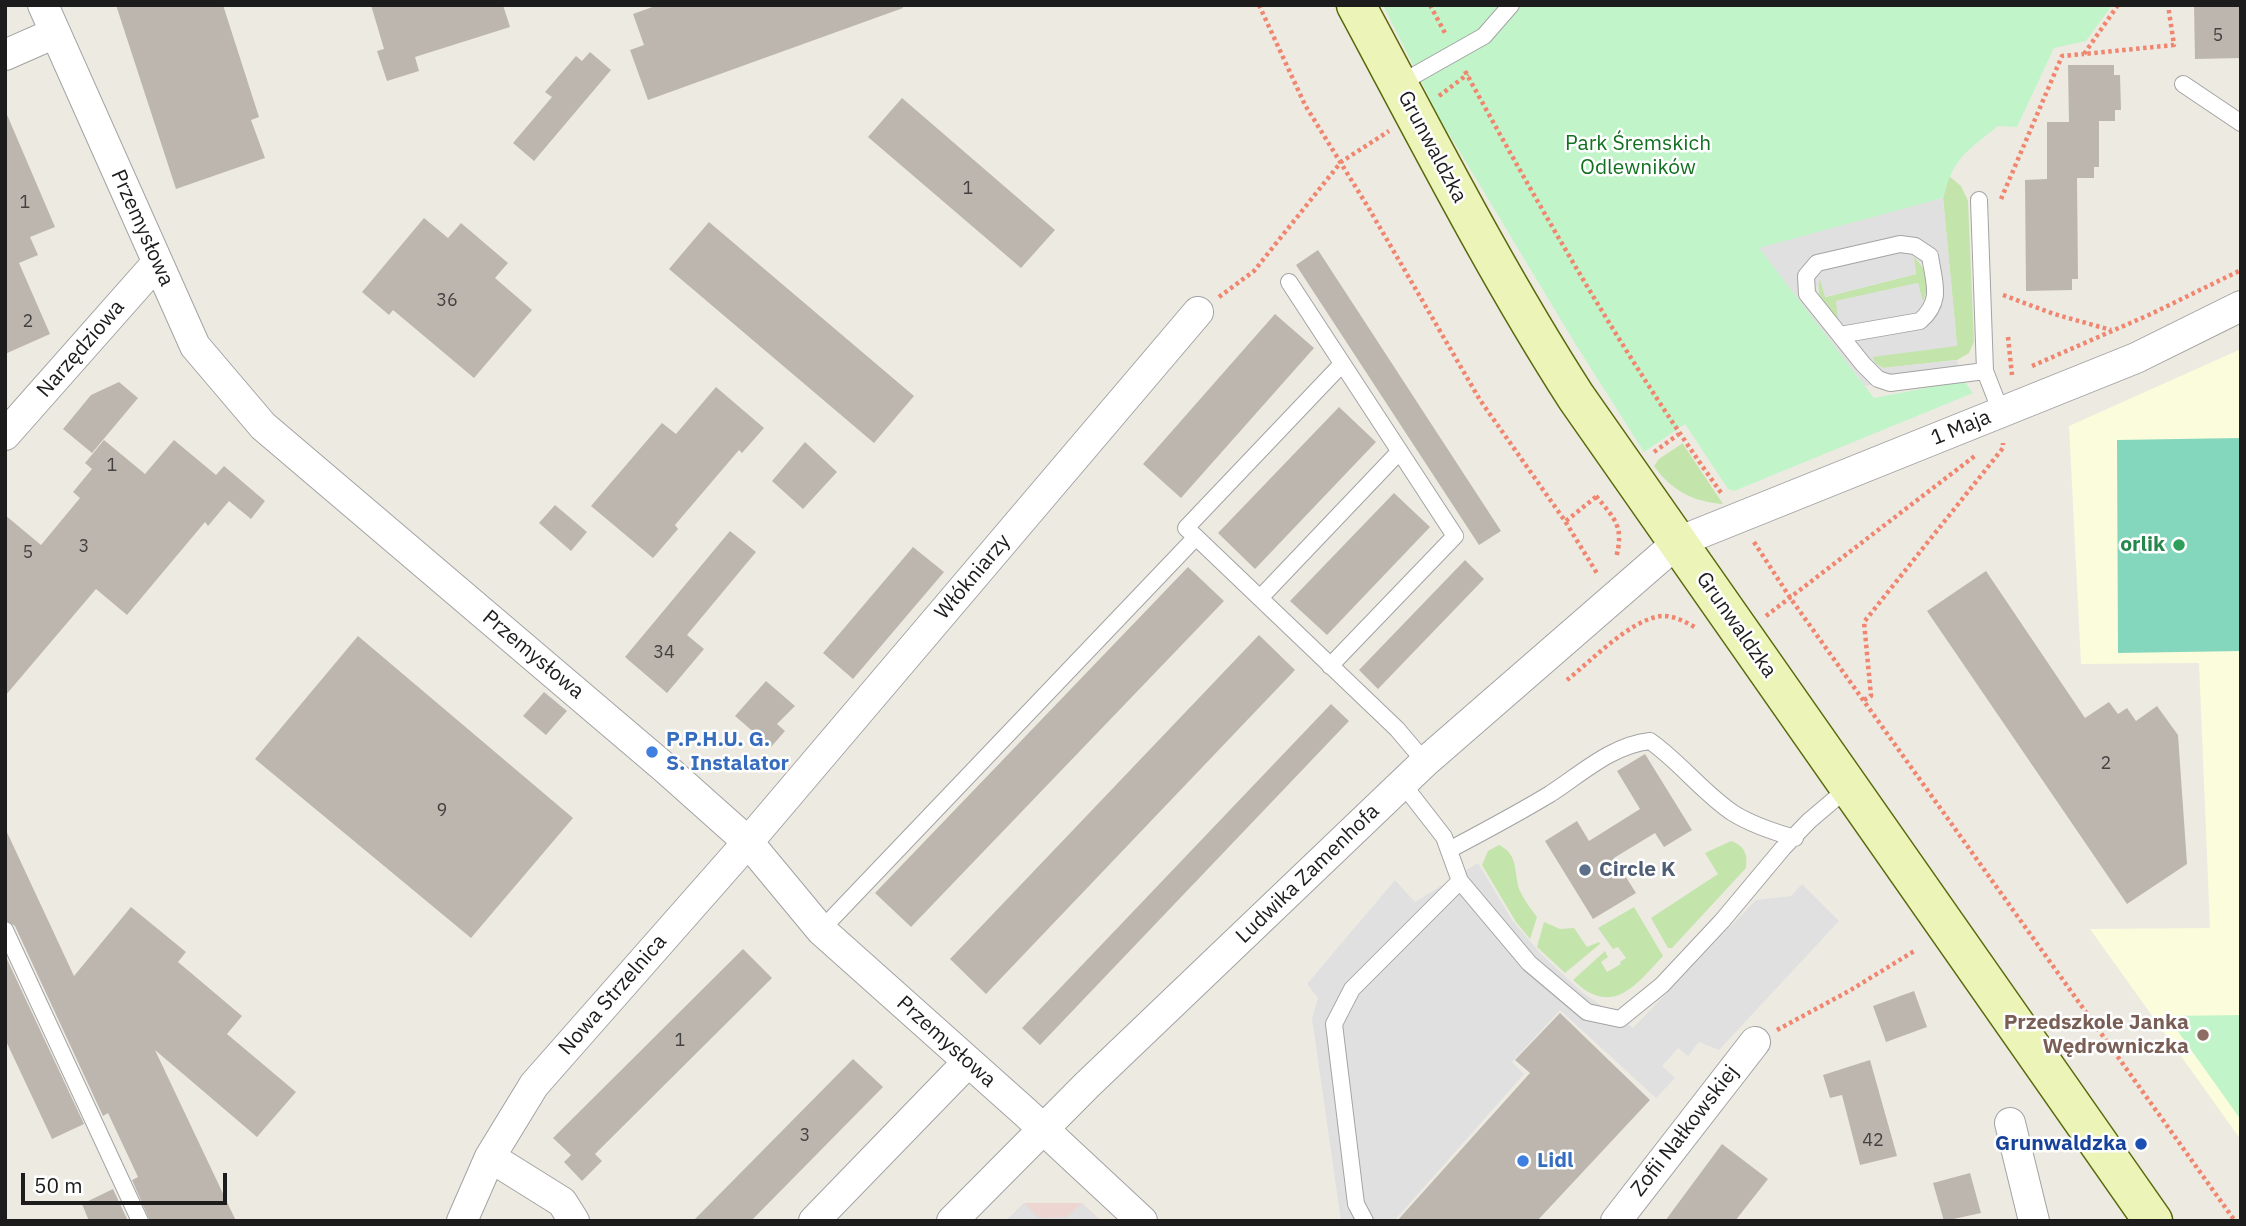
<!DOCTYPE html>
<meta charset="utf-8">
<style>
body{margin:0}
#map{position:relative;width:2246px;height:1226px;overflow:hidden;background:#edeae2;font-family:"IBM Plex Sans",sans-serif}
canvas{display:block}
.frame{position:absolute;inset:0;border:7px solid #1c1c1c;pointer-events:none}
.scale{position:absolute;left:21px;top:1173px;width:206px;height:32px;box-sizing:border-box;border:4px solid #1c1c1c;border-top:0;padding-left:9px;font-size:21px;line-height:24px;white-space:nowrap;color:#1c1c1c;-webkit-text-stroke:5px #fff;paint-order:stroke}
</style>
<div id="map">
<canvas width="2246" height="1226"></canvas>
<div class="frame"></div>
<div class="scale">50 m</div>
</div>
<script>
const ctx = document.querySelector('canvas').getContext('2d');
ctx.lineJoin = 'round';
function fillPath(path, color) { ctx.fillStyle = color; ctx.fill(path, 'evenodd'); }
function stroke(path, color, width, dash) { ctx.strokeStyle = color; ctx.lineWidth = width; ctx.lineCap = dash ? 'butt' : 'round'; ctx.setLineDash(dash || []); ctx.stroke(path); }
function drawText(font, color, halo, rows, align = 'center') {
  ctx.font = font + ' "IBM Plex Sans",sans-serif'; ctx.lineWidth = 5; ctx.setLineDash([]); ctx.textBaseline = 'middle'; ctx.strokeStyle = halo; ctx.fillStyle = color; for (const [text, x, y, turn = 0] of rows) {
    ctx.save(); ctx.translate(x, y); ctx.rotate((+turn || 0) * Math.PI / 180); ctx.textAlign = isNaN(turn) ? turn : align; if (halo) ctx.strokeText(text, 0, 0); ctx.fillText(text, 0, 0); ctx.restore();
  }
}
fillPath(new Path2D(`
 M 1024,1203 L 1082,1203 L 1101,1221 L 1006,1221 Z`), '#edd5d2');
fillPath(new Path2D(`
 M 2241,349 L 2241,1140 L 2090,929 L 2210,928 L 2199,663 L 2081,664 L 2069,426 Z`), '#fafcdb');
fillPath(new Path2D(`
 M 1949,176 L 1961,186 L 1968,201 L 1974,342 L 1969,353 L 1957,360 L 1883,368 L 1875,363 L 1872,356 L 1957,345 L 1943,198 Z
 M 1913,256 C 1928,270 1930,284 1923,303 L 1918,283 L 1837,301 L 1839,320 C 1823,309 1815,296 1820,277 L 1826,297 L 1916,274 Z
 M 1683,443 L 1683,444 L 1723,504 C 1693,502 1671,490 1654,466 L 1659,459 Z
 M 1731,841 C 1745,846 1748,855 1746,868 L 1672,948 L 1668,948 L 1651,918 L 1718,874 L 1705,853 Z
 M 1499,845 C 1520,855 1513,874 1520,891 C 1524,900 1531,909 1537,917 L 1530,939 L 1516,922 L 1482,865 L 1488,851 Z
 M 1634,907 L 1663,956 C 1635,986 1612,1018 1573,980 L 1605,951 L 1608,957 L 1601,962 L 1607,972 L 1621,964 L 1620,962 L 1626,958 L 1618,947 L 1613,949 L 1598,928 Z
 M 1544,922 L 1560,929 L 1574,928 L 1587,947 L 1599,942 L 1600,944 L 1565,973 L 1537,947 Z`), '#c3e4ab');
fillPath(new Path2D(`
 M 1383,5 L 2112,5 L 2086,41 L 2054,48 L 2017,127 L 1998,126 C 1967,151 1953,158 1943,198 L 1760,248 L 1874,398 L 1956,382 L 1965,382 L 1973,393 L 1734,491 L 1728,489 L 1685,424 L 1644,452 L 1576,345 L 1440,119 Z
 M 2241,1015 L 2241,1120 L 2167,1016 Z`), '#c1f5c9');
fillPath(new Path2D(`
 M 2241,438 L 2241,651 L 2118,653 L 2117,440 Z`), '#84d7bd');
fillPath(new Path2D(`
 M 1943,198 L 1957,346 L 1872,357 L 1875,363 L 1883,368 L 1957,360 L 1959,373 L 1865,386 L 1759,248 ZM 1914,257 L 1923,265 L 1927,276 L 1927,291 L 1923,302 L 1918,283 L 1836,301 L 1838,320 L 1827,312 L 1820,298 L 1817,288 L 1820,279 L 1825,297 L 1916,274 Z
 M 1478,863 L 1512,920 L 1541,954 L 1582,992 L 1633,1028 L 1756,900 L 1791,896 L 1802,884 L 1839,921 L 1719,1050 L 1699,1042 L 1688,1056 L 1678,1048 L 1662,1066 L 1675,1078 L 1656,1098 L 1560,1010 L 1512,1062 L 1524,1074 L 1394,1221 L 1341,1221 L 1312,1018 L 1318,998 L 1307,984 L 1395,880 L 1415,902 Z
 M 1024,1203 L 1039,1218 L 1067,1217 L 1082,1203 L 1099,1221 L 1006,1221 Z`), '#e0e0e0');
fillPath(new Path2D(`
 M 116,5 L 223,5 L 259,117 L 251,120 L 265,158 L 176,189 Z
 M 371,5 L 503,5 L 510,27 L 415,57 L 419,71 L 387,81 L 377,51 L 384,49 Z
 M 658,5 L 902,5 L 903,8 L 648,100 L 630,50 L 644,45 L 633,14 Z
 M 2194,5 L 2241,5 L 2241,58 L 2195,59 Z
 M 590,52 L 611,70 L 534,161 L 513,143 L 552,97 L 545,92 L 576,56 L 582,61 Z
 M 2068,65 L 2114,65 L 2114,75 L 2120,75 L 2121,110 L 2115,110 L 2115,121 L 2099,121 L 2099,167 L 2094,167 L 2094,178 L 2077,178 L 2078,279 L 2072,279 L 2072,290 L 2026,291 L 2025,180 L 2047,179 L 2047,122 L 2069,122 Z
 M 902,98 L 1055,230 L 1021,268 L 868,137 Z
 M 5,110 L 55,227 L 30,237 L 38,255 L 19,263 L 50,334 L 5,354 Z
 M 424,218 L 448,238 L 461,223 L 508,263 L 495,278 L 532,310 L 474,378 L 393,310 L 389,315 L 362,292 Z
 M 709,222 L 914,396 L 874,443 L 669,269 Z
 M 1318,250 L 1501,531 L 1479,545 L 1296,265 Z
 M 1275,314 L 1314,348 L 1181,498 L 1143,464 Z
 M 119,382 L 138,398 L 92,453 L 63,429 L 91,395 Z
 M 716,387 L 764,428 L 742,453 L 739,450 L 675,525 L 678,529 L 653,558 L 591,506 L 662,423 L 676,434 Z
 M 1339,407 L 1376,442 L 1255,569 L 1218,533 Z
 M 104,440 L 145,474 L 174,440 L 216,475 L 224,466 L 265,501 L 251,519 L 229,501 L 208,526 L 205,522 L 127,615 L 96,589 L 5,696 L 5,515 L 41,545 L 80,498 L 73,492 L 92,469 L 85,463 Z
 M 805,442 L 837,472 L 803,509 L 772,481 Z
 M 1394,493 L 1430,527 L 1327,635 L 1290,601 Z
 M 555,505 L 587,532 L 571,551 L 539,523 Z
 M 730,531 L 756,552 L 687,635 L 704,649 L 667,693 L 625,657 Z
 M 913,547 L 944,572 L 853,679 L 823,653 Z
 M 1465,560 L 1484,579 L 1378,689 L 1359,670 Z
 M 1188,567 L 1224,601 L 911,927 L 875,893 Z
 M 1986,571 L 2085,718 L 2109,702 L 2118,714 L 2127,708 L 2136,721 L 2157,706 L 2178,735 L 2187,864 L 2127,904 L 1927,611 Z
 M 1259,635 L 1295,670 L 986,994 L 950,959 Z
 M 358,636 L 573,818 L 471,938 L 255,759 Z
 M 766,681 L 795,706 L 777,724 L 785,731 L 771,747 L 735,716 Z
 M 544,692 L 567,711 L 546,735 L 523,716 Z
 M 1331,704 L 1349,721 L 1040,1045 L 1022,1028 Z
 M 1645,754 L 1692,830 L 1664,847 L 1655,833 L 1614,858 L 1636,893 L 1593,919 L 1545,841 L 1577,821 L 1589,841 L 1640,809 L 1617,771 Z
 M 5,828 L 74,976 L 131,907 L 186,952 L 178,962 L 242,1016 L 227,1034 L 296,1092 L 257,1137 L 155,1050 L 236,1221 L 150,1221 L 132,1180 L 138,1177 L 108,1113 L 103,1116 L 15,926 L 5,920 Z
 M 743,949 L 772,978 L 595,1154 L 602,1161 L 582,1181 L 564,1162 L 571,1155 L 553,1138 Z
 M 5,955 L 84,1124 L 52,1139 L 5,1039 Z
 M 1914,991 L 1927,1027 L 1886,1042 L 1873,1006 Z
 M 1560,1013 L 1650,1100 L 1537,1221 L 1397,1221 L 1530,1073 L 1515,1060 Z
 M 853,1059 L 883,1087 L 751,1221 L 693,1221 Z
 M 1870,1060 L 1897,1156 L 1860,1165 L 1842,1095 L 1830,1098 L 1823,1075 Z
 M 1722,1144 L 1768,1179 L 1735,1221 L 1665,1221 Z
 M 1970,1173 L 1981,1213 L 1944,1221 L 1933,1183 Z
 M 113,1189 L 128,1221 L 89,1221 L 82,1204 Z`), '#bdb6af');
const lane = new Path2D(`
 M 1399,84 L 1484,36 L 1511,5
 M 2183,84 L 2241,123
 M 1979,200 L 1985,371 L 2001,412
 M 1289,282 L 1455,536 L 1330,666
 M 1840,335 L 1920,321 C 1943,301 1934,283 1930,256 L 1915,246 L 1900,244 L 1817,263 L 1806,276 L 1807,294 L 1863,364 L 1878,379 L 1890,383 L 1985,371
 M 1196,537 L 1186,528 L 1342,364
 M 1260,598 L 1399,452
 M 1402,783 L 1444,837 L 1460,881 L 1529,963 L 1587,1012 L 1620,1019 L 1662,985 L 1722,921 L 1783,848 L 1809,821 L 1849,787
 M 1449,850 C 1483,832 1517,814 1550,794 C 1581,774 1612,745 1650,741 C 1680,762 1703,793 1733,813 C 1752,825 1774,832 1795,838
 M 5,930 L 140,1221
 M 821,930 L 1196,537 L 1397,729 L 1425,762
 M 1365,1221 L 1356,1204 L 1334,1024 L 1352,989 L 1460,881`);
const street = new Path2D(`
 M 43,5 L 195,346 L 263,426 L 665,768 L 748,842 L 821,930 L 1026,1113 L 1142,1221
 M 5,55 L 55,33
 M 5,435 L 157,263
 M 2010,1123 L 2034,1221
 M 490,1157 L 562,1202 L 574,1221
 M 462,1221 L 490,1157 L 534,1085 L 748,842 L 1198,312
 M 814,1221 L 968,1062
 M 952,1221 L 1087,1085 L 1425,762 L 1678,542 L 2136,358 L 2241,306
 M 1616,1221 L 1755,1042`);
const secondary = new Path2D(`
 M 1356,5 C 1427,137 1495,271 1576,397 L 2153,1221`);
stroke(lane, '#a3a3a3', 18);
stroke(street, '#a3a3a3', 32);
stroke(secondary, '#596a0c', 41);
stroke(new Path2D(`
 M 1259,5 L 1305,105 L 1368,207 L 1480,400 L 1565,521 L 1598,575
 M 1430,5 L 1446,35
 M 2118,5 L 2084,54 L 2174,45 L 2168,5
 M 1465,71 C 1544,215 1626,360 1722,494
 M 1439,96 L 1468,74
 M 2001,199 L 2062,56 L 2084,54
 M 2003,295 L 2054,314 L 2111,330
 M 1219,297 L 1254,271 L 1341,162 L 1389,131
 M 2008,337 L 2012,375
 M 2032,366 L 2151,314 L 2241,270
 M 1654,452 L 1679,434
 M 1596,496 C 1616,520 1624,527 1616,558
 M 1566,521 L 1597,496
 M 1754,542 L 1791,599 L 2235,1221
 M 1766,616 L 1976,455
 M 1567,680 C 1591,661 1630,620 1661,616 C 1673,615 1686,622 1696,628
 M 1864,700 L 1871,696 L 1864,622 L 2003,448 L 2003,443
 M 1777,1030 L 1849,991 L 1916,950`), '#f08670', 4.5, [3.5, 3.5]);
stroke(lane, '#fff', 16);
stroke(street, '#fff', 30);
stroke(secondary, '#edf4b8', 38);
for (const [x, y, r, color] of [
 [2179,545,7,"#2e9e5b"],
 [652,752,7,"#3f7fe0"],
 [1585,870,7,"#5c6f8a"],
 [2203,1035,7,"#8d6e63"],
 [2141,1144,7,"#1a4fb4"],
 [1523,1161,7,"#3f7fe0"]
]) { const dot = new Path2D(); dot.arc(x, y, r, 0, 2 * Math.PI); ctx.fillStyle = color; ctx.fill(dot); stroke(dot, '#fff', 2.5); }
drawText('18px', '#444241', null, [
 ["5",2218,36],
 ["1",968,189],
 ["1",25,203],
 ["36",447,301],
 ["2",28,322],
 ["1",112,466],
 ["3",84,547],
 ["5",28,553],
 ["34",664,653],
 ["2",2106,764],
 ["9",442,811],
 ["1",680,1041],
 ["3",805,1136],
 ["42",1873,1141]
]);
drawText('21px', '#127121', '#fff', [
 ["Park Śremskich",1638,144],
 ["Odlewników",1638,168]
]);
drawText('21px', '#1c1c1c', '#fff', [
 ["Grunwaldzka",1432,147,62],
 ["Przemysłowa",142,228,66],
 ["Narzędziowa",81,349,-49],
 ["1 Maja",1961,428,-22],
 ["Włókniarzy",973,577,-50],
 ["Grunwaldzka",1736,625,55],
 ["Przemysłowa",533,655,40],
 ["Ludwika Zamenhofa",1308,874,-44],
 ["Nowa Strzelnica",613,995,-49],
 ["Przemysłowa",946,1042,42],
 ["Zofii Nałkowskiej",1685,1131,-52]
]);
drawText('bold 21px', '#27864d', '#fff', [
 ["orlik",2165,545]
], 'right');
drawText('bold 21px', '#366cbe', '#fff', [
 ["P.P.H.U. G.",666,740],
 ["S. Instalator",666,764],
 ["Lidl",1537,1161]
], 'left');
drawText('bold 21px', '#4e5e75', '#fff', [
 ["Circle K",1599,870]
], 'left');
drawText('bold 21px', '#785e54', '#fff', [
 ["Przedszkole Janka",2189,1023],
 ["Wędrowniczka",2189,1047]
], 'right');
drawText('bold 21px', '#164399', '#fff', [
 ["Grunwaldzka",2127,1144]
], 'right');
</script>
